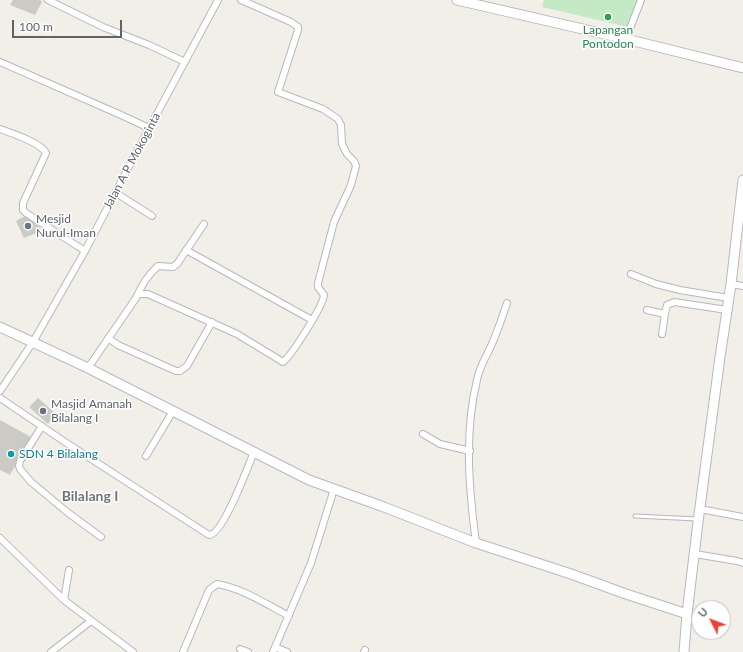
<!DOCTYPE html>
<style>
body{margin:0}
#map{position:relative;width:743px;height:652px;overflow:hidden;background:#f1efe8;font-family:Lato,sans-serif}
canvas{display:block}
.north{position:absolute;left:691px;top:600px;width:40px;height:40px;box-sizing:border-box;background:#fff;border:1px solid #bfc1c3;border-radius:50%;rotate:312deg;font-size:11px;font-weight:700;line-height:16px;text-align:center;color:#5f6368}
.north::after{content:'';display:block;margin:auto;width:14px;height:18px;background:#ea4335;clip-path:polygon(50% 0,100% 100%,50% 72%,0 100%)}
.scale{position:absolute;left:12px;top:20px;width:110px;height:18px;box-sizing:border-box;border:2px solid #5f6368;border-top:0;padding-left:5px;font-size:12px;line-height:14px;white-space:nowrap;color:#5f6368;-webkit-text-stroke:3px #fff;paint-order:stroke}
</style>
<div id="map">
<canvas width="743" height="652"></canvas>
<div class="north">U</div>
<div class="scale">100 m</div>
</div>
<script>
const ctx = document.querySelector('canvas').getContext('2d');
ctx.lineJoin = 'round';
function fillPath(path, color) { ctx.fillStyle = color; ctx.fill(path, 'evenodd'); }
function stroke(path, color, width, dash) { ctx.strokeStyle = color; ctx.lineWidth = width; ctx.lineCap = dash ? 'butt' : 'round'; ctx.setLineDash(dash || []); ctx.stroke(path); }
function drawText(font, color, halo, rows, align = 'center') {
  ctx.font = font + ' Lato,sans-serif'; ctx.lineWidth = 3; ctx.setLineDash([]); ctx.textBaseline = 'middle'; ctx.strokeStyle = halo; ctx.fillStyle = color; for (const [text, x, y, turn = 0] of rows) {
    ctx.save(); ctx.translate(x, y); ctx.rotate((+turn || 0) * Math.PI / 180); ctx.textAlign = isNaN(turn) ? turn : align; if (halo) ctx.strokeText(text, 0, 0); ctx.fillText(text, 0, 0); ctx.restore();
  }
}
fillPath(new Path2D(`
 M 544,0 L 637,0 L 628,27 L 542,7 Z`), '#c5e8c5');
fillPath(new Path2D(`
 M 13,0 L 40,0 L 42,2 L 35,15 L 10,5 Z
 M 25,216 L 34,220 L 42,231 L 24,238 L 16,221 Z
 M 38,398 L 56,414 L 48,424 L 29,407 Z
 M 0,420 L 31,437 L 10,475 L 0,470 Z`), '#cccac5');
const lane = new Path2D(`
 M 635,516 L 697,519`);
const street = new Path2D(`
 M 48,0 L 103,27 L 149,45 L 185,62
 M 626,39 L 641,0
 M 0,62 L 121,115 L 149,128
 M 0,129 C 11,133 40,142 46,153 L 23,203 L 23,210 L 26,213 L 85,251
 M 116,193 L 152,216
 M 186,250 L 312,320
 M 631,274 L 656,284 L 680,290 L 728,298
 M 731,284 L 743,286
 M 138,294 L 148,294 L 237,334 L 283,362 C 292,355 323,306 324,295 L 318,287 L 318,283 L 334,222 L 351,185 L 356,166 L 354,161 L 347,154 L 342,144 L 341,125 L 338,119 L 323,109 L 278,92 L 298,30 L 298,27 L 291,22 L 241,0
 M 647,310 L 665,314 L 667,305 L 674,302 L 727,310
 M 662,334 L 665,314
 M 108,338 L 118,345 L 167,367 L 176,371 L 180,371 L 187,366 L 212,322
 M 88,368 L 136,298 C 142,285 147,276 158,266 L 173,267 L 177,264 L 204,224
 M 0,391 L 33,342 L 85,251 L 138,149 L 218,0
 M 0,398 L 65,442 L 209,535 C 223,535 248,466 254,452
 M 42,426 L 20,461 L 19,466 L 20,469 L 31,482 L 67,512 L 101,537
 M 423,434 L 440,444 L 470,451
 M 146,456 L 173,411
 M 700,509 L 743,517
 M 0,538 L 64,600 L 133,652
 M 476,543 C 469,489 464,433 477,380 C 479,368 486,357 491,346 C 497,333 502,318 507,303
 M 695,554 L 737,561 L 743,563
 M 64,600 L 69,570
 M 275,647 L 287,652
 M 240,649 L 248,652
 M 51,652 L 91,621
 M 183,652 L 209,590 L 217,584 C 242,588 266,604 289,616
 M 273,652 L 311,563 L 334,489
 M 364,652 L 365,650`);
const secondary = new Path2D(`
 M 457,0 L 626,39 L 743,68
 M 0,327 L 88,368 L 309,480 L 384,507 L 476,543 L 571,574 L 626,594 L 687,614
 M 684,652 L 687,614 L 698,522 L 720,357 L 731,284 L 743,180`);
stroke(lane, '#b5b8bc', 5);
stroke(street, '#b5b8bc', 8);
stroke(secondary, '#b6babf', 11);
stroke(lane, '#fff', 3);
stroke(street, '#fff', 6);
stroke(secondary, '#fff', 9);
for (const [x, y, r, color] of [
 [608,17,4,"#2e9e5b"],
 [28,226,4,"#6b7280"],
 [43,411,4,"#6b7280"],
 [11,454,4,"#0f9aa8"]
]) { const dot = new Path2D(); dot.arc(x, y, r, 0, 2 * Math.PI); ctx.fillStyle = color; ctx.fill(dot); stroke(dot, '#fff', 1.5); }
drawText('12px', '#27864d', '#fff', [
 ["Lapangan",608,30],
 ["Pontodon",608,44]
]);
drawText('12px', '#5f6368', '#fff', [
 ["Jalan A P Mokoginta",132,161,-62]
]);
drawText('12px', '#5b616d', '#fff', [
 ["Mesjid",36,219],
 ["Nurul-Iman",36,233],
 ["Masjid Amanah",51,404],
 ["Bilalang I",51,418]
], 'left');
drawText('12px', '#0d838f', '#fff', [
 ["SDN 4 Bilalang",19,454]
], 'left');
drawText('bold 14px', '#70757a', '#fff', [
 ["Bilalang I",90,496]
]);
</script>
